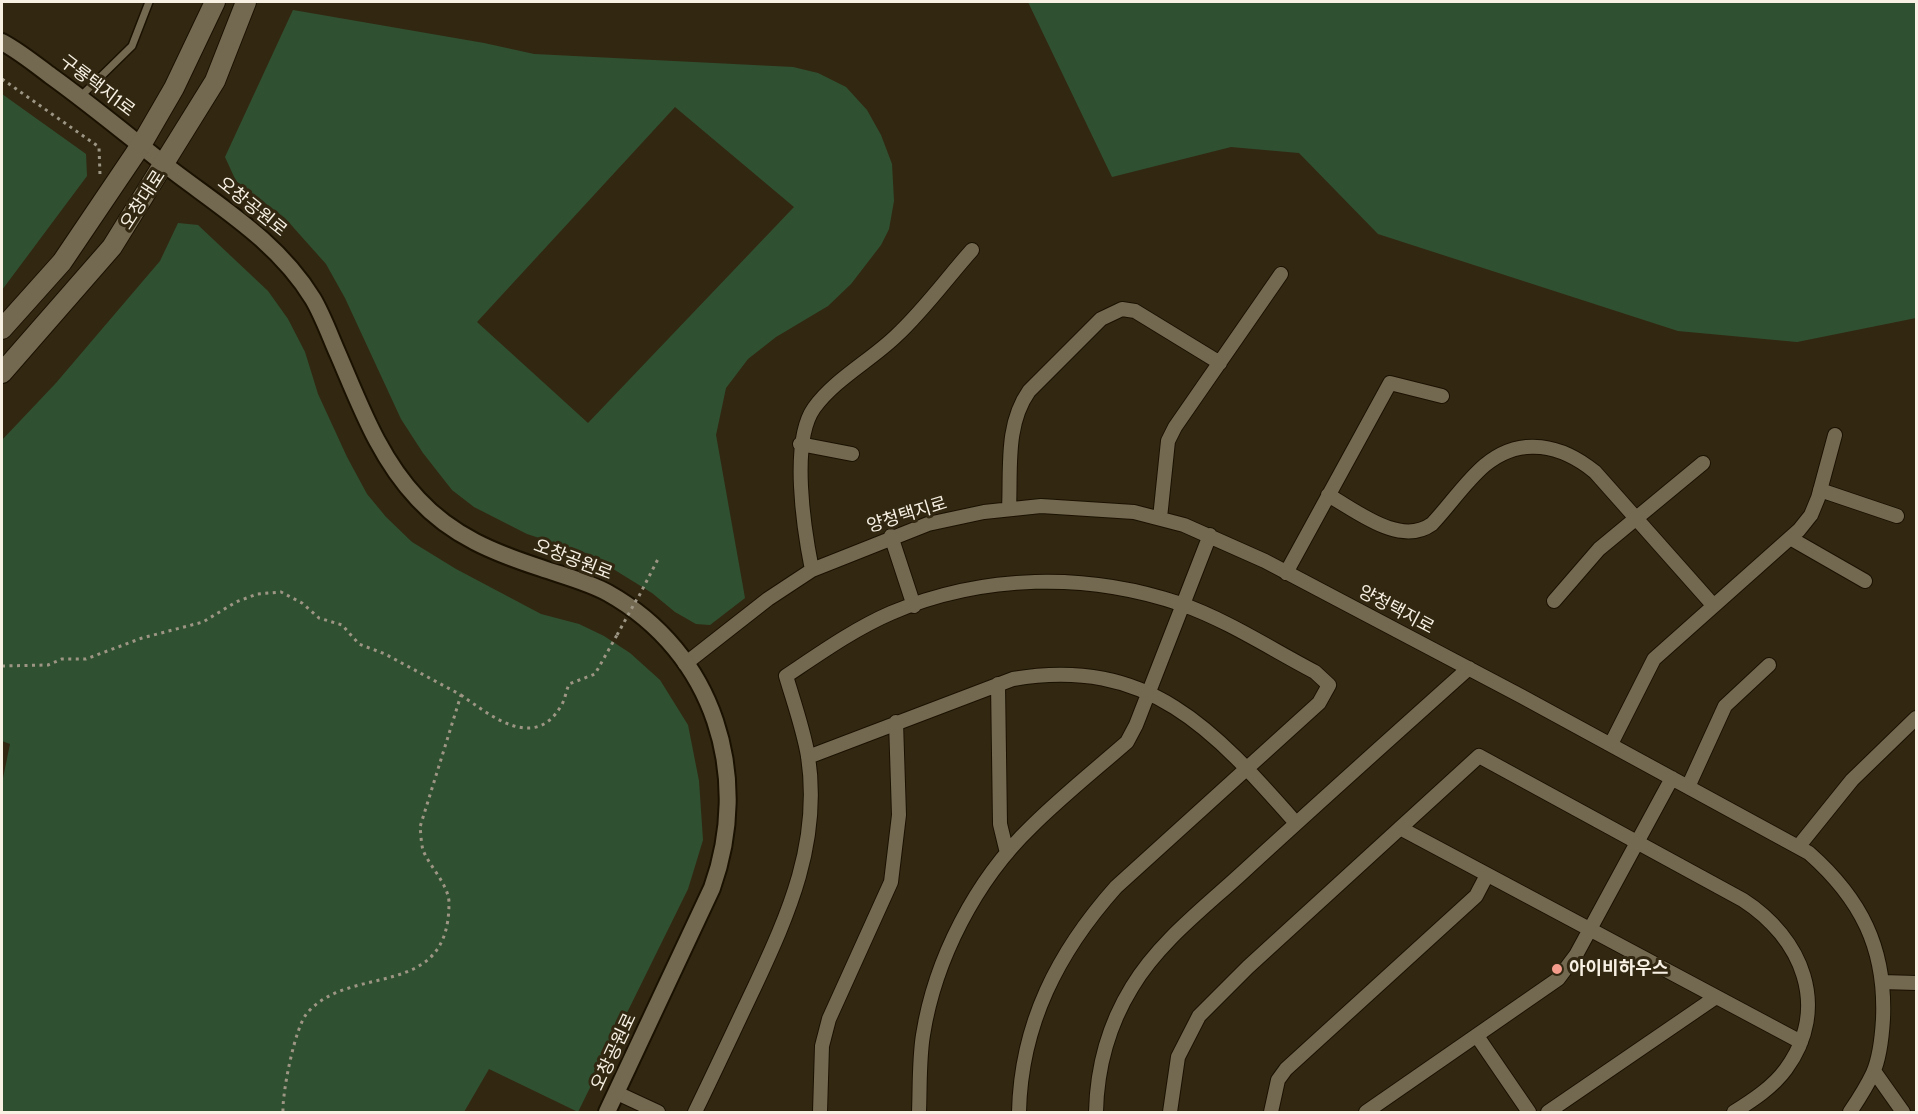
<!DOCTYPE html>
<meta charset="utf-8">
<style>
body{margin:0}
#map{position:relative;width:1918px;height:1114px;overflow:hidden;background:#322812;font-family:Cabin,sans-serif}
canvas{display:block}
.frame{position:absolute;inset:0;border:3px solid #f7f0e3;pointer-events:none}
</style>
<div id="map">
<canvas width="1918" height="1114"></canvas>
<div class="frame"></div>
</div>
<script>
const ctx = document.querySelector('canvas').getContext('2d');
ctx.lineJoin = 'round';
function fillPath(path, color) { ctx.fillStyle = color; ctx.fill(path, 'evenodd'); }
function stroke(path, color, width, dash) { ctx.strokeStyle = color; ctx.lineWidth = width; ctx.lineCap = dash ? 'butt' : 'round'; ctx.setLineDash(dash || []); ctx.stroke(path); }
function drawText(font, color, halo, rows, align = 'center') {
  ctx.font = font + ' Cabin,"Noto Sans KR",sans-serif'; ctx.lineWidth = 6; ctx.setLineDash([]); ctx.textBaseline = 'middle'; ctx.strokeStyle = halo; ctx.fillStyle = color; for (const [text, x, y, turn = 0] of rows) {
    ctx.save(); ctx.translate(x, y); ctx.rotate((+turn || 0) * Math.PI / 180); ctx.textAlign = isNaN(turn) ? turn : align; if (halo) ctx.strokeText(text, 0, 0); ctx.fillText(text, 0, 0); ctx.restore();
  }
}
fillPath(new Path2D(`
 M 1028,2 L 1916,2 L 1916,318 L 1797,342 L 1678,331 L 1378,234 L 1299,153 L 1231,147 L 1112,177 Z
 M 293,10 L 484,43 L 534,54 L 793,67 L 818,73 L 846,87 L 867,110 L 881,135 L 892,164 L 894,201 L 889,229 L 881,245 L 851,284 L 828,306 L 776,337 L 748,359 L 726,388 L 716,435 L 745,598 L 710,625 L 696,624 L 675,612 L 652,593 L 589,554 L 527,534 L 474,507 L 452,490 L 423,453 L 401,419 L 345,298 L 326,264 L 285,218 L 236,181 L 225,157 ZM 675,107 L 794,207 L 588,423 L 477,322 Z
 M 2,94 L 86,154 L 87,176 L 2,290 Z
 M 178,223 L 198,225 L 268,291 L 288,319 L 305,352 L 318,394 L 347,457 L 367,494 L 386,517 L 412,542 L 456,569 L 541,614 L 579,624 L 604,636 L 630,653 L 660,680 L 688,725 L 699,781 L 703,840 L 688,889 L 578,1112 L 489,1069 L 464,1112 L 2,1112 L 2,783 L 10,744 L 2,741 L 2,440 L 56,383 L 160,261 Z`), '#305131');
const service = new Path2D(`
 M 80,97 L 132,46 L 149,2`);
const minor = new Path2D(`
 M 800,444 L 852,454
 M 1820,490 L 1897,516
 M 1328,495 C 1357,511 1400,547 1432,524 C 1450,505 1465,482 1485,465 C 1521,435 1562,445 1595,472 L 1713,605
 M 1009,509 C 1011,469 1005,425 1029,391 L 1101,319 L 1122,309 L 1135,311 L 1220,363
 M 1160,518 L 1168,441 L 1175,427 L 1281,274
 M 891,536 L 914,606
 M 1790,538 L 1865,581
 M 812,570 C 804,530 790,442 814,408 C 835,379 870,361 896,336 C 924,310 947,278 972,250
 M 1286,573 L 1390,383 L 1442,396
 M 1554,601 L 1599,549 L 1703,463
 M 685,664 L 768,599 L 812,570 L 928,524 L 984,512 L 1041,506 L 1134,512 L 1184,525 L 1265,561 L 1521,696 L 1809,853 C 1861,899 1886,948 1883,1019 C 1882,1036 1880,1057 1873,1073 C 1867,1086 1858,1100 1850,1112
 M 998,684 L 1000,824 L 1007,853
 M 1611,744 L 1654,659 L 1799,530 L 1811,515 L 1818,498 L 1835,435
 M 808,757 L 1013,679 C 1149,656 1214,730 1296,823
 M 1688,787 L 1725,706 L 1769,665
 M 1400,828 L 1801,1042
 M 1798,847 L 1852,780 L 1916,718
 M 1882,982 L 1916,983
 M 1477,1036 L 1529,1112
 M 1874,1071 L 1903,1112
 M 617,1093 L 658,1112
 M 695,1112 C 715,1071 734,1030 754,988 C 789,913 821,842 808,756 C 803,728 794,703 786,676 C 819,654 854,629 891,613 C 983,574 1087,572 1181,604 C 1227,620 1271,649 1315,672 L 1329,685 L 1319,703 L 1116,887 C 1058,952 1021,1024 1019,1112
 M 820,1112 L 822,1046 L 829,1019 L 891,882 L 899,815 L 896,722
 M 919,1112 C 920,1087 919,1060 923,1035 C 935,959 976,880 1031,827 C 1061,797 1095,770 1127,742 L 1136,725 L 1210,535
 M 1096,1112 C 1097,1067 1108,1026 1132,987 C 1159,942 1204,908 1242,873 C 1317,804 1393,736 1469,668
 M 1170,1112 L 1178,1057 L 1199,1016 L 1248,967 L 1479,756 L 1743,900 C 1802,938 1831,1007 1786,1069 C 1773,1087 1753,1100 1734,1112
 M 1271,1112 L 1278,1080 L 1286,1069 L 1476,896 L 1487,875
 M 1366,1112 L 1558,979 L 1576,955 L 1672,778
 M 1548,1112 L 1716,997`);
const tertiary = new Path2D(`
 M 2,42 C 19,51 35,64 51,76 C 90,104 126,134 164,164 C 218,206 277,240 313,299 C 323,316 330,336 338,354 C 360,405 379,458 418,499 C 452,536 495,553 541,568 C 564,576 588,582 608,593 C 715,653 752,776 712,888 L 607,1112`);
const secondary = new Path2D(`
 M 2,329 L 62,262 L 141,145 L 174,88 L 215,2
 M 2,373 L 112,247 L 215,81 L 246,2`);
stroke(service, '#1a1100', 10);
stroke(minor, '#1a1100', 16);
stroke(tertiary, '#1a1100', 20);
stroke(secondary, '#1a1100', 22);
stroke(new Path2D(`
 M 2,79 L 99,147 L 100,175
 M 639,596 L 658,559
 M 2,666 L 48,665 L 62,659 L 86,659 L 142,638 L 203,622 L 236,602 L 257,594 L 281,592 L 302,603 L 319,618 L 342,625 L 359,644 L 385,654 L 461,695 L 420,827 C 421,834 421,843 423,850 C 429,866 449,885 449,903 C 449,1001 352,963 308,1012 C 295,1025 282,1094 283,1112
 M 461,695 C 490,715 534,752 561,706 C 565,700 566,691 569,684 L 595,674 L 617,635`), '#9e9685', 3, [3, 4.5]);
stroke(service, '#736850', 7);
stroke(minor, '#736850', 14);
stroke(tertiary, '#736850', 16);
stroke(secondary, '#736850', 20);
stroke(new Path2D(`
 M 617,635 L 638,597`), '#9e9685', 3, [3, 4.5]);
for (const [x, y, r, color] of [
 [1557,969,6,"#f49d8c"]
]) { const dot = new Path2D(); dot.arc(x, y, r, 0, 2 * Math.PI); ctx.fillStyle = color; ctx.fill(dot); stroke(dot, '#322812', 2); }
drawText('18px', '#f7f0e3', '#322812', [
 ["구룡택지1로",97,86,37],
 ["오창대로",143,200,-57],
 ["오창공원로",252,207,39],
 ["양청택지로",907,515,-17],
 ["오창공원로",573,560,21],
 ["양청택지로",1396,610,28],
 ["오창공원로",614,1052,-65]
]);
drawText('bold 18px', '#f7f0e3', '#322812', [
 ["아이비하우스",1569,969]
], 'left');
</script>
